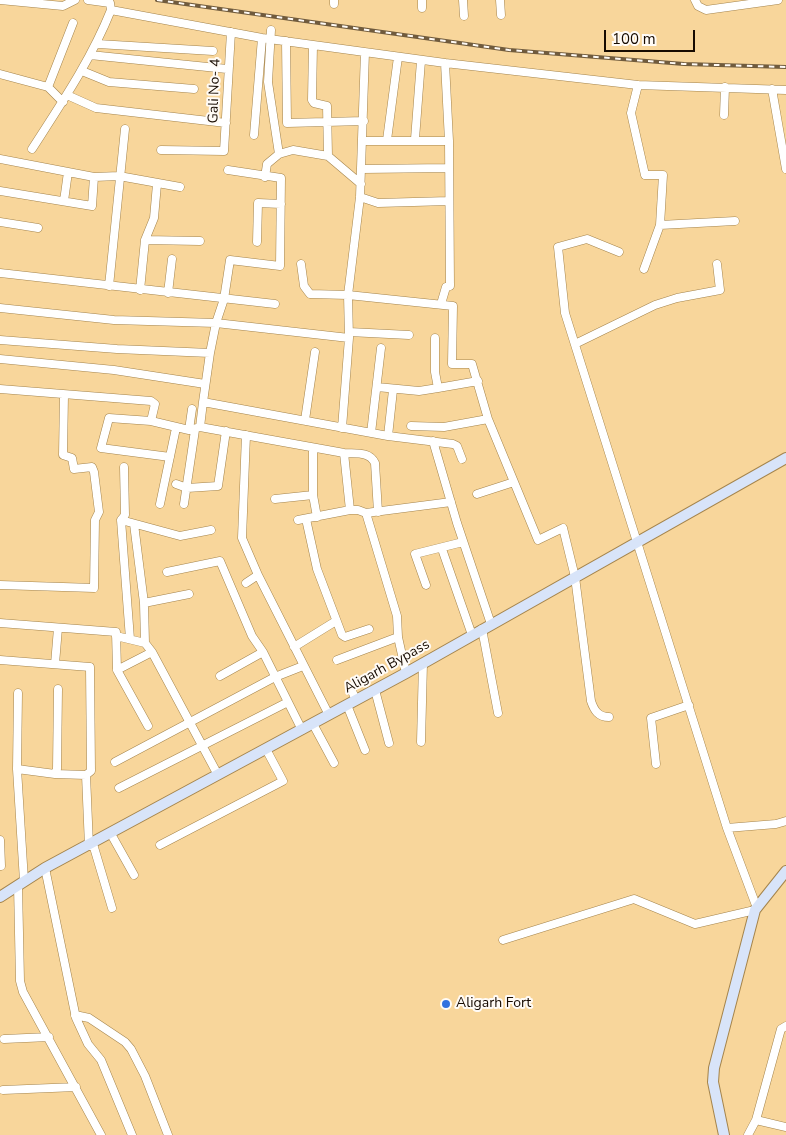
<!DOCTYPE html>
<style>
body{margin:0}
#map{position:relative;width:786px;height:1135px;overflow:hidden;background:#f8d69b;font-family:"Nunito Sans",sans-serif}
canvas{display:block}
.scale{position:absolute;left:604px;top:30px;width:91px;height:22px;box-sizing:border-box;border:2px solid #170b00;border-top:0;padding-left:6px;font-size:15px;line-height:18px;white-space:nowrap;color:#170b00;-webkit-text-stroke:4px #fffbf6;paint-order:stroke}
</style>
<div id="map">
<canvas width="786" height="1135"></canvas>
<div class="scale">100 m</div>
</div>
<script>
const ctx = document.querySelector('canvas').getContext('2d');
ctx.lineJoin = 'round';
function stroke(path, color, width, dash) { ctx.strokeStyle = color; ctx.lineWidth = width; ctx.lineCap = dash ? 'butt' : 'round'; ctx.setLineDash(dash || []); ctx.stroke(path); }
function drawText(font, color, halo, rows, align = 'center') {
  ctx.font = font + ' "Nunito Sans",sans-serif'; ctx.lineWidth = 4; ctx.setLineDash([]); ctx.textBaseline = 'middle'; ctx.strokeStyle = halo; ctx.fillStyle = color; for (const [text, x, y, turn = 0] of rows) {
    ctx.save(); ctx.translate(x, y); ctx.rotate((+turn || 0) * Math.PI / 180); ctx.textAlign = isNaN(turn) ? turn : align; if (halo) ctx.strokeText(text, 0, 0); ctx.fillText(text, 0, 0); ctx.restore();
  }
}
const street = new Path2D(`
 M 0,0 L 63,6 L 75,0
 M 88,0 L 110,3 L 111,10 L 262,38 L 445,63
 M 463,0 L 464,16
 M 500,0 L 501,15
 M 695,0 L 698,6 L 706,10 L 778,0
 M 334,4 L 334,0
 M 422,8 L 422,0
 M 271,30 L 268,82 L 279,154
 M 286,41 L 287,123 L 364,121
 M 98,44 L 213,51
 M 313,45 L 312,100 L 314,103 L 327,106 L 328,156
 M 90,55 L 227,69
 M 82,71 L 109,82 L 194,89
 M 0,74 L 48,87 L 73,23
 M 638,85 L 631,113 L 645,175 L 663,175 L 660,225 L 644,269
 M 48,87 L 63,102
 M 772,89 L 786,169
 M 67,95 L 96,108 L 226,123
 M 724,115 L 725,87
 M 254,135 L 262,38
 M 415,139 L 421,61
 M 387,140 L 398,57
 M 363,141 L 449,141
 M 32,149 C 61,104 91,60 111,10
 M 161,150 L 224,151 L 231,32
 M 0,159 L 94,177
 M 362,169 L 449,168
 M 265,177 L 267,164 L 279,154 L 293,150 L 328,156 L 361,184
 M 0,191 L 92,206 L 94,177 L 119,176 L 180,187
 M 360,197 L 378,203 L 449,201
 M 64,201 L 68,172
 M 0,222 L 38,228
 M 660,225 L 735,221
 M 145,240 L 154,218 L 157,184
 M 257,242 L 258,203 L 281,204
 M 619,252 L 587,239 L 558,247 L 565,313 L 727,828 L 757,908
 M 301,264 L 304,286 L 310,294 L 348,295 L 453,306 L 452,364 L 472,364 L 488,419 L 538,540 L 563,528 L 575,577 L 591,701 C 594,710 598,717 609,717
 M 0,273 L 275,304
 M 109,286 L 125,129
 M 140,290 L 145,240 L 200,241
 M 168,293 L 172,259
 M 441,304 L 446,287 L 450,286 L 449,141 L 445,63 L 638,85 L 786,90
 M 0,308 L 114,320 L 216,323 L 349,338
 M 349,332 L 409,335
 M 435,338 L 435,372 L 438,388 L 478,381
 M 0,340 L 117,349 L 210,353 L 203,402
 M 575,344 L 655,305 L 677,298 L 720,290 L 717,264
 M 210,353 L 216,323 L 224,299 L 230,260 L 280,266 L 281,178 L 228,170
 M 0,359 L 114,370 L 205,384
 M 377,387 L 419,391 L 438,388
 M 0,389 L 151,401 L 155,404 L 151,421
 M 305,420 L 315,352
 M 411,426 L 444,427 L 488,419
 M 200,427 L 203,402 L 388,436 L 453,444 L 457,446 L 462,459
 M 342,428 L 349,338 L 348,295 L 360,197 L 365,52
 M 189,430 L 192,409
 M 371,433 L 381,348
 M 388,436 L 393,390
 M 433,441 L 457,523 L 491,624
 M 313,448 L 313,495 L 317,517
 M 344,453 L 350,510
 M 170,457 L 101,448 L 109,418 L 151,421 L 189,430 L 200,427 L 344,453 C 356,454 369,451 375,463 L 378,512
 M 124,467 L 125,515 L 121,520 L 130,639
 M 176,484 L 187,488 L 218,486 L 226,431
 M 477,494 L 514,482
 M 275,499 L 313,495
 M 160,504 L 176,428
 M 184,504 L 195,430
 M 366,513 L 451,502
 M 306,519 L 317,569 L 342,635 L 345,637 L 369,629
 M 121,520 L 180,536 L 211,530
 M 298,520 L 350,510 L 358,510 L 366,513 L 397,616 L 398,637 L 406,673
 M 134,524 L 144,603 L 145,643 L 152,652
 M 442,549 L 472,635
 M 167,572 L 220,561 L 252,636 L 263,652 L 302,730
 M 258,575 L 329,715
 M 246,583 L 258,575 L 242,538 L 246,435
 M 0,585 L 94,588 L 95,520 L 99,512 L 94,472 L 92,467 L 74,469 L 72,458 L 63,455 L 64,395
 M 426,585 L 415,554 L 463,542
 M 144,603 L 189,594
 M 0,623 L 116,632 L 117,670 L 152,652 L 218,775
 M 482,629 L 498,713
 M 116,636 L 145,643
 M 294,647 L 336,621
 M 0,660 L 90,667 L 91,771 L 86,775 L 89,846
 M 337,660 L 398,637
 M 55,664 L 58,628
 M 117,670 L 148,726
 M 220,676 L 263,652
 M 351,689 L 356,700
 M 375,690 L 389,743
 M 347,705 L 365,750
 M 313,724 L 334,763
 M 421,742 L 423,663
 M 115,762 L 275,677 L 303,666
 M 656,764 L 651,718 L 689,705
 M 17,769 L 18,693
 M 55,774 L 86,775
 M 119,788 L 288,702
 M 727,828 L 776,824 L 786,821
 M 111,834 L 134,875
 M 0,840 L 1,866
 M 93,844 L 112,908
 M 160,845 L 283,781 L 266,749
 M 45,868 L 76,1018 L 88,1044 L 101,1060 L 132,1135
 M 24,881 L 17,769 L 55,774 L 57,769 L 58,689
 M 18,885 L 20,981 L 23,992 L 101,1135
 M 503,940 L 634,899 L 695,924 L 755,910
 M 75,1015 L 89,1018 L 125,1042 L 131,1049 L 145,1076 L 168,1135
 M 4,1039 L 49,1037
 M 3,1090 L 76,1087
 M 756,1120 L 786,1127
 M 748,1135 L 756,1120 L 781,1029 L 786,1026`);
const secondary = new Path2D(`
 M 0,897 L 45,868 L 406,673 L 786,458
 M 724,1135 L 713,1082 L 714,1068 L 755,910 L 786,871`);
stroke(street, '#a4844c', 9);
stroke(secondary, '#a4844c', 12);
stroke(street, '#fff', 8);
stroke(secondary, '#d8e4f9', 10);
const rail = new Path2D(`
 M 157,0 L 509,50 L 684,64 L 786,67`);
stroke(rail, '#705b3d', 4);
stroke(rail, '#fffbf6', 2, [5.5]);
for (const [x, y, r, color] of [
 [446,1004,5,"#3271df"]
]) { const dot = new Path2D(); dot.arc(x, y, r, 0, 2 * Math.PI); ctx.fillStyle = color; ctx.fill(dot); stroke(dot, '#fffbf6', 2); }
drawText('14px', '#170b00', '#fffbf6', [
 ["Gali No- 4",215,91,-88],
 ["Aligarh Bypass",387,667,-29]
]);
drawText('14px', '#170b00', '#fffbf6', [
 ["Aligarh Fort",456,1004]
], 'left');
</script>
